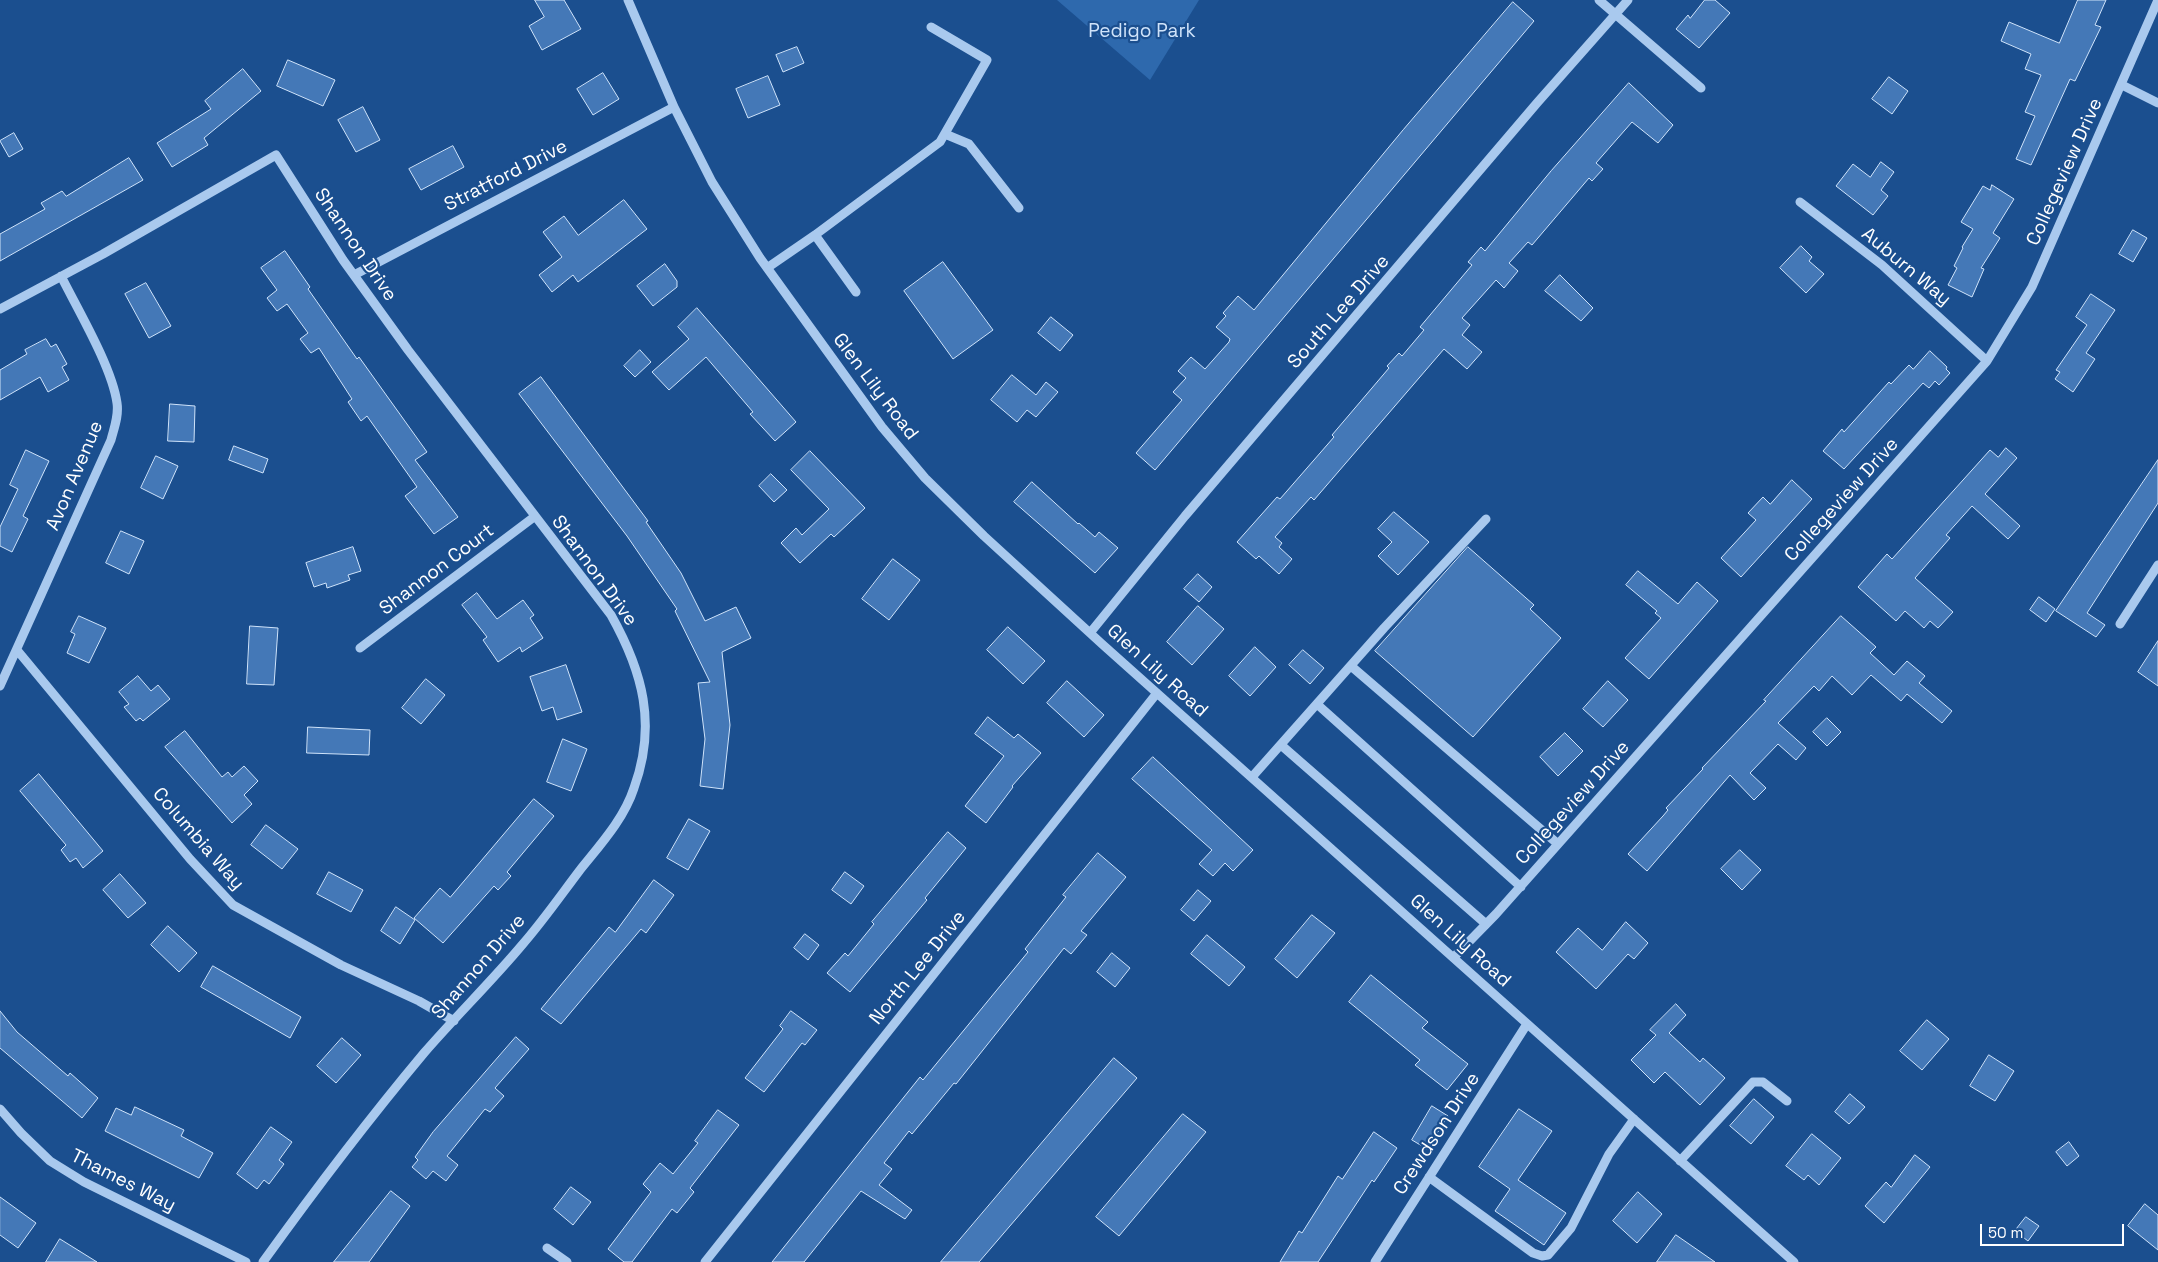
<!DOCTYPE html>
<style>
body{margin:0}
#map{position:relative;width:2158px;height:1262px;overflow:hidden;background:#1b4f8f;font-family:"Space Grotesk",sans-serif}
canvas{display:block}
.scale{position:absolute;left:1980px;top:1224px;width:144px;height:22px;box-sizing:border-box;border:2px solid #fff;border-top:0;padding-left:6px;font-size:15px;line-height:18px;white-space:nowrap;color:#fff;-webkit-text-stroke:4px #1b4f8f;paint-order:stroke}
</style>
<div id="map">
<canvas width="2158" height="1262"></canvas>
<div class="scale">50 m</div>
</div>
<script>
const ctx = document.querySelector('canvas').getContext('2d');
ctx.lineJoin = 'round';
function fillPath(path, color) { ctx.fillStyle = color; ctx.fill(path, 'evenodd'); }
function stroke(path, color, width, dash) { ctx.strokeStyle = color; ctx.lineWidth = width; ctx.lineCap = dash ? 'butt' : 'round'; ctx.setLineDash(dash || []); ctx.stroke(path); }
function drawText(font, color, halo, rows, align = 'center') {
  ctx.font = font + ' "Space Grotesk",sans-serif'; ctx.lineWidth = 4.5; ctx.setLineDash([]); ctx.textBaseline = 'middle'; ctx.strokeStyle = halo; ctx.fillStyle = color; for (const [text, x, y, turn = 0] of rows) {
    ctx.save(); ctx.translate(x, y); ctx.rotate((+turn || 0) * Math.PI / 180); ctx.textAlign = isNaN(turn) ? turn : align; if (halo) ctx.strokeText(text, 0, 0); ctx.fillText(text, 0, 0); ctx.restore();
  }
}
fillPath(new Path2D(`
 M 1057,0 L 1199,0 L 1150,80 Z`), '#2e69ad');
const building = new Path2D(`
 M 535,0 L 564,0 L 581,29 L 542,50 L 529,26 L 544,17 Z
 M 1705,0 L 1715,0 L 1730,13 L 1699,48 L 1676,29 L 1688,15 L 1690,18 Z
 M 2078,0 L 2106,0 L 2095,25 L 2101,27 L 2075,81 L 2070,79 L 2031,165 L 2016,159 L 2035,116 L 2025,112 L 2041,75 L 2025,69 L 2031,54 L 2001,41 L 2009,22 L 2059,43 Z
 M 1513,2 L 1534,21 L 1155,470 L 1136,453 L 1182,400 L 1173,392 L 1186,378 L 1178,371 L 1191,357 L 1205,369 L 1229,342 L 1230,339 L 1216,327 L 1226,316 L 1223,313 L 1238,296 L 1254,310 L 1403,130 Z
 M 797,47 L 804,63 L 783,72 L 776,55 Z
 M 288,60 L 335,80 L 323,106 L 277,86 Z
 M 243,69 L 261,91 L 204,138 L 208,145 L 172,167 L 157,143 L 211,109 L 205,101 Z
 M 603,73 L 619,99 L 593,115 L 577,89 Z
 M 768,76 L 780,105 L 748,118 L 736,89 Z
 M 1889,77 L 1908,91 L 1892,114 L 1872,99 Z
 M 1629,83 L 1673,125 L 1658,143 L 1632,122 L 1596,163 L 1603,169 L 1592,181 L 1589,178 L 1532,245 L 1528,242 L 1509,263 L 1518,271 L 1504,288 L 1496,280 L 1462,318 L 1470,325 L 1462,335 L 1482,352 L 1467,369 L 1444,349 L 1314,500 L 1311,497 L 1275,537 L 1282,543 L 1279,547 L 1292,559 L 1279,574 L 1259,556 L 1256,559 L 1237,542 L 1277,497 L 1280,499 L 1334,437 L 1332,435 L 1389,368 L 1387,366 L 1399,353 L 1402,356 L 1424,330 L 1420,327 L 1472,265 L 1468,262 L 1481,247 L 1485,251 L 1551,171 Z
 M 363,107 L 380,140 L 356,152 L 338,120 Z
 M 14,133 L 23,149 L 9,157 L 0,141 Z
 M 453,146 L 464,167 L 421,190 L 409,169 Z
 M 129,158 L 143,180 L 0,261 L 0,234 L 45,209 L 41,203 L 62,191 L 66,196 Z
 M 1881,162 L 1894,172 L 1881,190 L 1888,196 L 1873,215 L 1836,186 L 1853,164 L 1870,177 Z
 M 1992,185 L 2014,199 L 1993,233 L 2000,238 L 1981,268 L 1984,269 L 1972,297 L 1948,285 L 1957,268 L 1954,266 L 1963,248 L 1962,247 L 1973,229 L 1961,222 L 1983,186 L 1990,190 Z
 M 624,200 L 647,229 L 578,282 L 573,275 L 552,292 L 539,275 L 562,257 L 543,232 L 564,216 L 578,235 Z
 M 2133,230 L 2147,238 L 2133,262 L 2119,254 Z
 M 1801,246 L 1812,257 L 1809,261 L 1824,274 L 1806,293 L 1780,268 Z
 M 285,251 L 310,287 L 308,289 L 357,359 L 359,357 L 427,452 L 415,460 L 458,517 L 434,534 L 405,496 L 417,487 L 367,416 L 361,421 L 348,402 L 352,399 L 319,348 L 311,353 L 300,339 L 308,333 L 287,304 L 277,311 L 267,298 L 277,290 L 261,268 Z
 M 943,262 L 993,330 L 953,359 L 904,291 Z
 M 665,264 L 677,281 L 677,287 L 653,306 L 637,286 Z
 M 1560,275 L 1593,308 L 1581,321 L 1545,291 Z
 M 146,283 L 171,326 L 149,338 L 125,294 Z
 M 2091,294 L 2115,310 L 2086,353 L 2095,359 L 2073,392 L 2055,379 L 2060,372 L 2056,370 L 2087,325 L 2076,317 Z
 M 697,308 L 796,422 L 775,441 L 750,414 L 753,412 L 706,357 L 669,390 L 652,372 L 689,339 L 678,327 Z
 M 1051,317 L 1073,335 L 1060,351 L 1038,333 Z
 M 46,339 L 51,347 L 56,344 L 67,364 L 62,367 L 69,380 L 48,392 L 40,377 L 0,400 L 0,370 L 27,354 L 25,350 Z
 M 640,350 L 651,362 L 635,377 L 624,366 Z
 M 1930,351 L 1947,367 L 1946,369 L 1950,373 L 1939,385 L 1935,381 L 1929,388 L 1923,383 L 1844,469 L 1823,451 L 1842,429 L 1844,432 L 1889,382 L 1891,384 L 1909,365 L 1913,369 Z
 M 1012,375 L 1036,395 L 1046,382 L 1058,392 L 1036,417 L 1027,410 L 1017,422 L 991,400 Z
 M 541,377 L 648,521 L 646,522 L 681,573 L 705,621 L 736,607 L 751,638 L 722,652 L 730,725 L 723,789 L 700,786 L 705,739 L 698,683 L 710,682 L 675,611 L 677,609 L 627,536 L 519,394 Z
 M 170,404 L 195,406 L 194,442 L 168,441 Z
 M 234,446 L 268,459 L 263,473 L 229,460 Z
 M 2006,448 L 2017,458 L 1985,494 L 2020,526 L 2008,539 L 1972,506 L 1946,535 L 1950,538 L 1915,578 L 1953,612 L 1938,628 L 1930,621 L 1924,628 L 1905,611 L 1896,621 L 1858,587 L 1887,554 L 1892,559 L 1990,450 L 1998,457 Z
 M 26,450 L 49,461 L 23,516 L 28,519 L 12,552 L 0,546 L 0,527 L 18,489 L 10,485 Z
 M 810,451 L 865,508 L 834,537 L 831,534 L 800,563 L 781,543 L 796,528 L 802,535 L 829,509 L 791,470 Z
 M 156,456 L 178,466 L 163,499 L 141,488 Z
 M 2158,460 L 2158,503 L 2087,613 L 2105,625 L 2096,637 L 2056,611 Z
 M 771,474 L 787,490 L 774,502 L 759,486 Z
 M 1792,480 L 1812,499 L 1741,577 L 1721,558 L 1756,520 L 1748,513 L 1763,497 L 1770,504 Z
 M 1032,482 L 1078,524 L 1079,523 L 1095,537 L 1099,532 L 1118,548 L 1095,573 L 1014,502 Z
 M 1394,512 L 1429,542 L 1398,575 L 1378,556 L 1392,542 L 1378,529 Z
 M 121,531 L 144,541 L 129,574 L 106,563 Z
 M 353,547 L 361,571 L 348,575 L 350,580 L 327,588 L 326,583 L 314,587 L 306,563 Z
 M 1468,547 L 1534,605 L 1530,609 L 1561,638 L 1473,737 L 1375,651 Z
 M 893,559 L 920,580 L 889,620 L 862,599 Z
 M 1638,571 L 1678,604 L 1697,582 L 1718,601 L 1649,679 L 1625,658 L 1661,618 L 1655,613 L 1657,611 L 1626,585 Z
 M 1198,574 L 1212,587 L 1199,602 L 1184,589 Z
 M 477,593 L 497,619 L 523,600 L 534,615 L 530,618 L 543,638 L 522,652 L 520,647 L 498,662 L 483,640 L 487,637 L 462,605 Z
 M 2039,597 L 2055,609 L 2046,622 L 2030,610 Z
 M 1198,606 L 1224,629 L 1192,665 L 1167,642 Z
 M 79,616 L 106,628 L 89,663 L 67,653 L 75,634 L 71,632 Z
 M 1841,616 L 1876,647 L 1870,653 L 1894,675 L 1907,661 L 1925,676 L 1919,683 L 1952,711 L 1942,723 L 1907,694 L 1901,701 L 1871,675 L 1852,695 L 1832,676 L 1819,691 L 1814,686 L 1778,723 L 1806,748 L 1796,760 L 1778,744 L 1750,773 L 1766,788 L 1754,800 L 1730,775 L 1647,871 L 1628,854 L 1663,816 L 1668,810 L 1666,808 L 1703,769 L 1702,768 L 1766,701 L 1764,700 Z
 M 250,626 L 278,628 L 274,685 L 247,684 Z
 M 1008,627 L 1045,661 L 1023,684 L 987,650 Z
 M 2158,641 L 2158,686 L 2138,672 Z
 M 1255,647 L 1276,667 L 1250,696 L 1229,676 Z
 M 1303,650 L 1324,668 L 1310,684 L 1289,665 Z
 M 566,665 L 582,712 L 557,720 L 553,707 L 542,711 L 530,677 Z
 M 138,676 L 151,691 L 158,685 L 170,699 L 143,721 L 140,718 L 136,721 L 124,707 L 129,704 L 119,692 Z
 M 426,679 L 445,695 L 421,724 L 402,708 Z
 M 1067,681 L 1104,715 L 1084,737 L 1047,703 Z
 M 1608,681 L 1628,700 L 1603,727 L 1583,709 Z
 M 988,717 L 1014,738 L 1018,734 L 1041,753 L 1012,786 L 1013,787 L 986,823 L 965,806 L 1004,756 L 975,734 Z
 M 1827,718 L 1841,732 L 1827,746 L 1813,732 Z
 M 308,727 L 370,730 L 369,755 L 307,753 Z
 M 185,731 L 222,777 L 228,772 L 232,777 L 244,766 L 258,781 L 244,795 L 252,804 L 232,823 L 165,747 Z
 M 1565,733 L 1583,751 L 1558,776 L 1540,757 Z
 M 563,739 L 587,749 L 571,791 L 547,782 Z
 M 1153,757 L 1253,850 L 1233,871 L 1225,863 L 1213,876 L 1199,864 L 1212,850 L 1132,779 Z
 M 39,774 L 103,851 L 83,868 L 76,858 L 70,862 L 61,850 L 66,845 L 20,791 Z
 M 534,799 L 554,816 L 507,872 L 511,876 L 498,890 L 494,886 L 443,943 L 414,918 L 440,888 L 450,897 Z
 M 689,819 L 710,831 L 688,870 L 667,858 Z
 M 266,825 L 298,849 L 282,869 L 251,845 Z
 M 948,832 L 966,848 L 925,898 L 927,900 L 850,992 L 827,973 L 845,953 L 848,956 L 874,924 L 872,922 Z
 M 1740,850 L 1761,870 L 1742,890 L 1721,869 Z
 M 1098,853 L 1126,877 L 1081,931 L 1087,935 L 1071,954 L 1064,948 L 956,1084 L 954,1083 L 912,1134 L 909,1131 L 884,1163 L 892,1169 L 879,1185 L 912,1210 L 905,1219 L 861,1191 L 804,1262 L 772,1262 L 920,1077 L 923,1080 L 1028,952 L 1025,949 L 1066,897 L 1063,895 Z
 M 329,872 L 363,890 L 351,912 L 317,894 Z
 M 845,872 L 864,886 L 851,904 L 832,890 Z
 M 120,874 L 146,903 L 128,918 L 103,890 Z
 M 654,880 L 674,895 L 646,933 L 641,929 L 561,1024 L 541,1009 L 609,927 L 615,932 Z
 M 1198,890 L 1211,901 L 1194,921 L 1181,910 Z
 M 396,907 L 415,920 L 400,944 L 381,931 Z
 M 1312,915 L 1335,933 L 1297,978 L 1275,959 Z
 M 1626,922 L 1648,943 L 1634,959 L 1628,954 L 1596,989 L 1556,952 L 1578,928 L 1602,950 Z
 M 168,926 L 197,953 L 179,972 L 151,945 Z
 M 805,934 L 819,945 L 808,960 L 794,948 Z
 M 1207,935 L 1245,967 L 1229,986 L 1191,954 Z
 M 1112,953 L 1130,968 L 1115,987 L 1097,972 Z
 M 213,966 L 301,1017 L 290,1038 L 201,987 Z
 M 1371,975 L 1428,1022 L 1422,1028 L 1468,1064 L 1447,1090 L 1415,1065 L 1420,1060 L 1349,1002 Z
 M 1676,1004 L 1686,1015 L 1669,1033 L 1700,1062 L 1703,1058 L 1725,1078 L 1700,1105 L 1665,1072 L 1654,1083 L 1631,1060 L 1656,1035 L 1650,1030 Z
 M 0,1011 L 17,1032 L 68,1076 L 70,1073 L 98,1098 L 82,1118 L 0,1048 Z
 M 791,1011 L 817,1030 L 805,1045 L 802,1043 L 764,1092 L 745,1078 L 783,1029 L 780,1026 Z
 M 1927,1020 L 1949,1039 L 1922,1070 L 1900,1051 Z
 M 516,1037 L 529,1049 L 495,1088 L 504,1096 L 490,1112 L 485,1109 L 447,1156 L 458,1165 L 446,1181 L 433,1171 L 426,1179 L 412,1167 L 418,1160 L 415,1157 L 433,1132 Z
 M 342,1038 L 361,1055 L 336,1083 L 317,1066 Z
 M 1989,1055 L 2014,1071 L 1995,1101 L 1970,1086 Z
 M 1114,1058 L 1137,1078 L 979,1262 L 941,1262 Z
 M 1850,1094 L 1865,1107 L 1849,1124 L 1835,1112 Z
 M 1754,1099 L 1774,1117 L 1751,1144 L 1730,1126 Z
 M 1432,1106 L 1448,1116 L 1427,1149 L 1412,1140 Z
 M 135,1107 L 184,1130 L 181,1136 L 213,1153 L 199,1178 L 105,1131 L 116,1108 L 131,1115 Z
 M 1519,1109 L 1552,1131 L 1518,1180 L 1566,1213 L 1544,1245 L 1495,1211 L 1510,1189 L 1479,1167 Z
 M 718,1110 L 739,1125 L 690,1188 L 694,1192 L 677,1213 L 672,1209 L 632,1262 L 624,1262 L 608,1249 L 651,1192 L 643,1184 L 660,1163 L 673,1174 L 698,1143 L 695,1141 Z
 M 1183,1114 L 1206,1132 L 1119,1236 L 1096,1217 Z
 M 271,1127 L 292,1142 L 279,1160 L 284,1164 L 269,1184 L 264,1180 L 257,1189 L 237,1174 Z
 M 1374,1132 L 1397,1148 L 1374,1182 L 1372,1180 L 1318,1262 L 1280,1262 L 1299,1231 L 1302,1233 L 1338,1176 L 1342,1179 Z
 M 1812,1134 L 1841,1158 L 1819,1185 L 1808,1175 L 1804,1180 L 1786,1166 Z
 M 2069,1142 L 2079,1156 L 2067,1166 L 2056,1152 Z
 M 1915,1155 L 1930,1167 L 1884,1223 L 1865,1206 L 1886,1182 L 1891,1187 Z
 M 571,1187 L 591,1202 L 573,1225 L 554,1209 Z
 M 391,1191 L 410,1206 L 369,1262 L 334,1262 Z
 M 1638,1192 L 1662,1214 L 1637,1243 L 1613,1221 Z
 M 0,1197 L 36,1223 L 18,1248 L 0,1235 Z
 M 2145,1204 L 2158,1215 L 2158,1250 L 2128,1226 Z
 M 2026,1217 L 2039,1226 L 2028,1241 L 2015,1231 Z
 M 1676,1235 L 1715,1262 L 1657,1262 Z
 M 60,1239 L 97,1262 L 46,1262 Z`);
fillPath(building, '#4478b7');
stroke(building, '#cfe3fa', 1);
stroke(new Path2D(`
 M 628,0 L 674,107 L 712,182 L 760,258 L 882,427 L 925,478 L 984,536 L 1102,644 L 1794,1262
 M 1599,0 L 1701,88
 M 2122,85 L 2158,103
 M 945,134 L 969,144 L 1019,208
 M 1800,202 L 1882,265 L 1987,361
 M 815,235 L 856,292
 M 767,268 L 815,235 L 940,142 L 987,60 L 931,27
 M 354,275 L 674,107
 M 0,309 L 103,254 L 276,155 L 343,260 L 408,350 L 611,615 C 643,672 657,725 634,788 C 624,819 600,845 580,870 C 561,895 543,921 522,945 C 491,982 456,1016 424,1053 C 368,1120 314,1191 263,1262
 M 2120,624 L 2158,565
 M 1090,633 L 1185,516 L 1537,103 L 1628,0
 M 360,648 L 534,517
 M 17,650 L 190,859 L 233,905 L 341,965 L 419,1001 L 454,1021
 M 1351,666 L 1558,844
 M 0,686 L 111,440 C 114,428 119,416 117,403 C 112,367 78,310 61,276
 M 1318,705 L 1521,887
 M 1281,745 L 1486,924
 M 1252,777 L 1384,628 L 1486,519
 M 1454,957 L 1496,914 L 1987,361 L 2032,287 L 2158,0
 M 0,1109 L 21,1133 L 50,1161 L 84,1182 L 246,1262
 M 1680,1161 L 1753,1082 L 1763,1082 L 1787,1101
 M 1429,1177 L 1533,1253 L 1542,1256 L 1548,1255 L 1571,1228 L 1609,1154 L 1634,1119
 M 547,1248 L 567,1262
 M 705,1262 L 1157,693
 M 1375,1262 L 1527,1024`), '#a9c9ee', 9);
drawText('19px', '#cfe3fa', '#1b4f8f', [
 ["Pedigo Park",1142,32]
]);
drawText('19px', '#fff', '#1b4f8f', [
 ["Collegeview Drive",2065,172,-66],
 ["Stratford Drive",506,176,-27],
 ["Shannon Drive",355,245,56],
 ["Auburn Way",1906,267,40],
 ["South Lee Drive",1339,312,-49],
 ["Glen Lily Road",875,387,53],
 ["Avon Avenue",75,476,-67],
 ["Collegeview Drive",1842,500,-48],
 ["Shannon Court",437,570,-37],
 ["Shannon Drive",594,571,54],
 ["Glen Lily Road",1157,671,42],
 ["Collegeview Drive",1573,803,-48],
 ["Columbia Way",198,839,49],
 ["Glen Lily Road",1460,941,42],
 ["Shannon Drive",479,967,-49],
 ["North Lee Drive",918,968,-51],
 ["Crewdson Drive",1437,1134,-57],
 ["Thames Way",123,1181,27]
]);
</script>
